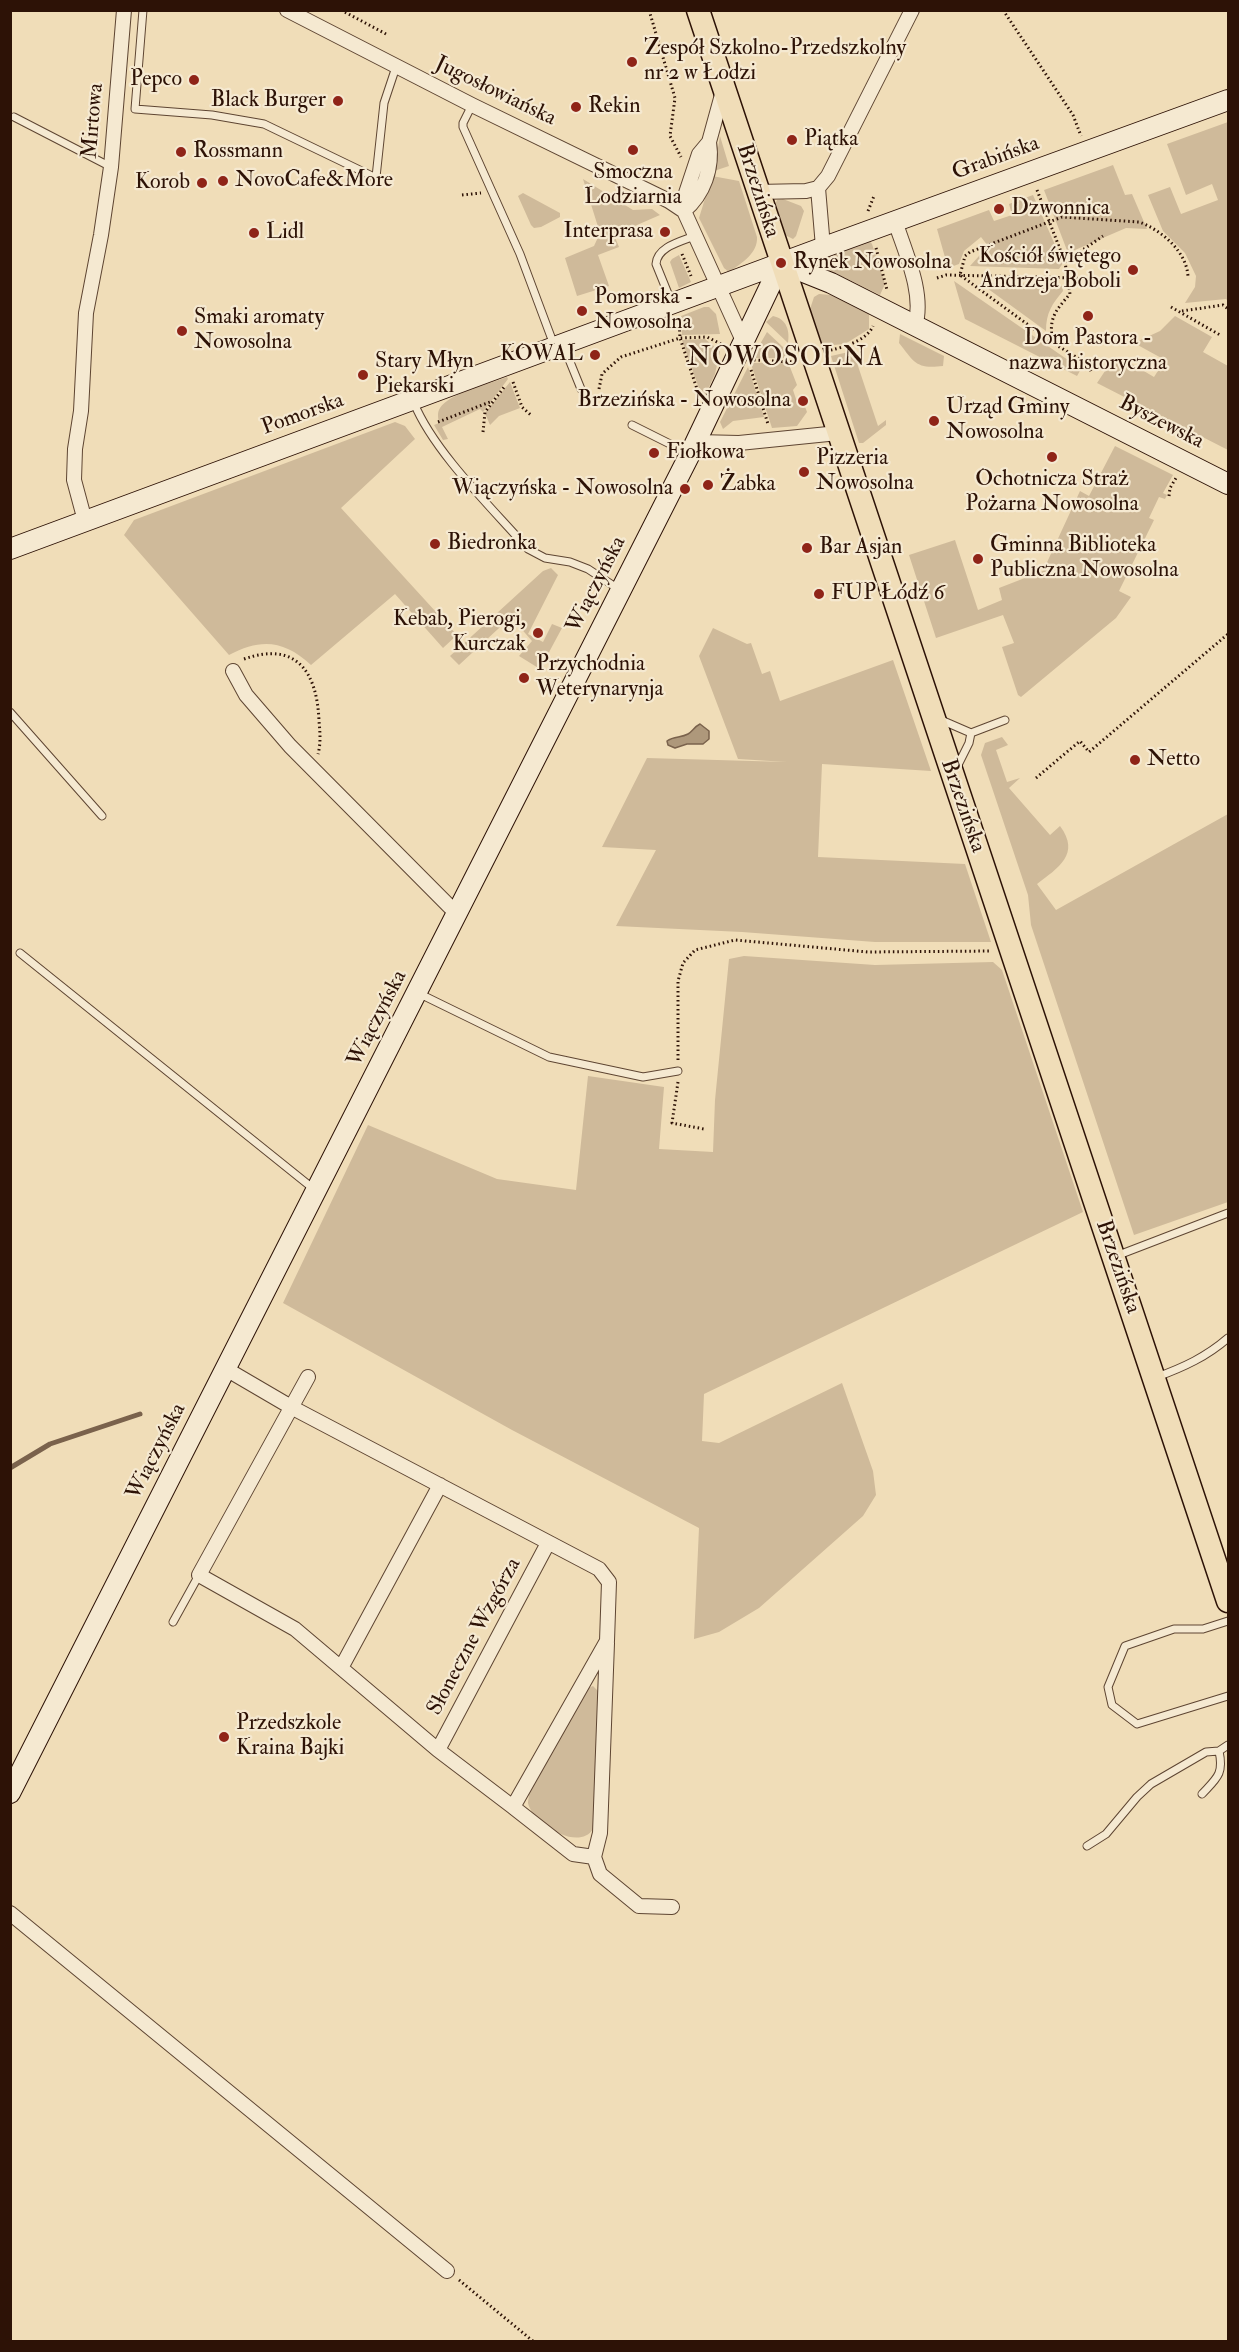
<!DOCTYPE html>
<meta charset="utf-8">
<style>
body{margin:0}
#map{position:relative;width:1239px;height:2352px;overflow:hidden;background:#f0ddb8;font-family:"IM FELL Double Pica",serif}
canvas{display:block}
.frame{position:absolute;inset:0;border:12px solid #2d1206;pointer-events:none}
</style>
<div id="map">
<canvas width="1239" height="2352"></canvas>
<div class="frame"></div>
</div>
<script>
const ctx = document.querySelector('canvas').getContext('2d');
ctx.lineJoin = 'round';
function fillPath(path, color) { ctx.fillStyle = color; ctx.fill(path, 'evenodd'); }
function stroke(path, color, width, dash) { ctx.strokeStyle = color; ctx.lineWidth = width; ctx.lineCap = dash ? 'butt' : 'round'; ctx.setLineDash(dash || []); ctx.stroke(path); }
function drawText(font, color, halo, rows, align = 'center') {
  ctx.font = font + ' "IM FELL Double Pica",serif'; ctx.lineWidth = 4.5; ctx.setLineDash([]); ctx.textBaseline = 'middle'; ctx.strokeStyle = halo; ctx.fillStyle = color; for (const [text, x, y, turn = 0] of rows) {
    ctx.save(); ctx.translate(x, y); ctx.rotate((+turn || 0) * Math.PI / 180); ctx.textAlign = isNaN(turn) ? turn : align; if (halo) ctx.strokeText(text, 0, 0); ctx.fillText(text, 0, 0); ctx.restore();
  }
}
fillPath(new Path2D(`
 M 1228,122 L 1228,301 L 1226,299 L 1185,303 L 1195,287 L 1196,276 L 1185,253 L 1163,231 L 1148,195 L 1170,187 L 1181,214 L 1218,200 L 1212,184 L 1186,195 L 1167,144 Z
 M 720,136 L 729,166 L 714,171 Z
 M 1113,165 L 1125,195 L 1132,194 L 1147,229 L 1126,228 L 1068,253 L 1044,190 Z
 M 712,176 L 739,181 L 757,237 C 758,253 742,263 729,272 L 724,268 L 699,218 Z
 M 583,179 L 633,210 L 652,209 L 660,215 L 614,235 L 619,247 L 598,255 L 609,286 L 577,296 L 565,258 L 594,246 L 600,233 Z
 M 523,193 L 560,213 L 560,217 L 541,227 L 534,228 L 531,225 L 518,196 Z
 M 1033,195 L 1063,263 L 1059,269 L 970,266 L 988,246 L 981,237 L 964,251 L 959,264 L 948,268 L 937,229 L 989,210 L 994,221 L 1012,215 L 1009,204 Z
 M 783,199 L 801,206 L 804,211 L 796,236 L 793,239 L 785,235 L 775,204 L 777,200 Z
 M 868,239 L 872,244 L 885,284 L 880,295 L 831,271 L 826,264 L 828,256 Z
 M 679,255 L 691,282 L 679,288 L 670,262 L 672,259 Z
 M 954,281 L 1081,369 L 1077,376 L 965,319 Z
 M 980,283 L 1050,284 L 1062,286 L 1063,291 C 1052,304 1046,313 1046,331 Z
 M 819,294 L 831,295 L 869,314 L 869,329 L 845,344 L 822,346 L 810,309 L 814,297 Z
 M 704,307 L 709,307 L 716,314 L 720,334 L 682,335 L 681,316 Z
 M 773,316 C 787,319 790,331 788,343 L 766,322 Z
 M 1175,316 L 1212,337 L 1203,352 L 1228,366 L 1228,450 L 1097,383 L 1107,368 L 1120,357 L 1154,377 L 1165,360 L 1134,343 L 1160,331 Z
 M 767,332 L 783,347 L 787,358 L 752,358 Z
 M 900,334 L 944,356 L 943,366 C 916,369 915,363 899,343 Z
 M 705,339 L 720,351 L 715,374 L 703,400 L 682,340 Z
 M 853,351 L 878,426 L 886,420 L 886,425 L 863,443 L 859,443 L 831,356 Z
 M 788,362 L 797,385 L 793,390 L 797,402 L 804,404 L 807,412 L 797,426 L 772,428 L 751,364 L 753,363 Z
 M 748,367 L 764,417 L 733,421 L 723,429 L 720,422 Z
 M 507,377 L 508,379 L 483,412 L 480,409 L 442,427 L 448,439 L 443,440 L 434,425 L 439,423 C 438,417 437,413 440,408 C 448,394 491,383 507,377 Z
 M 510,382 L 520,408 L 499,416 L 490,425 L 485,413 Z
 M 395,422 L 405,426 L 415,439 L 341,508 L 457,635 L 443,648 L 395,594 L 311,665 C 284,640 261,638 229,655 L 124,535 L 134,520 Z
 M 1115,446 L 1173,475 L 1163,493 L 1167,495 L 1165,499 L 1159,497 L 1149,518 L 1154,520 L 1119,591 L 1131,597 L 1116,618 L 1021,697 L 1018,695 L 1002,647 L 1014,643 L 1003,615 L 936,638 L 909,555 L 955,540 L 978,610 L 1002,600 L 999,588 L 1043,571 L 1080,491 L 1089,496 Z
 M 551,568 L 558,575 L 528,634 L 543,642 L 552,624 L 562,628 L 540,669 L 519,656 L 532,641 L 511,617 L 459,665 L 450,656 L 543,571 Z
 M 713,628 L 747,644 L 751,643 L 762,674 L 770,671 L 780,701 L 893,660 L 931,771 L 822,764 L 818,857 L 965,864 L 991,942 L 875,942 L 742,932 L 616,926 L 656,850 L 602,847 L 647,758 L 787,762 L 738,759 L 699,656 Z
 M 1002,737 L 1008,745 L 996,750 L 1007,782 L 1020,778 L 1009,788 L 1050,835 L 1060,826 C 1081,854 1058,868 1037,884 L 1056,910 L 1228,814 L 1228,1202 L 1134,1235 L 1031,925 L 1028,895 L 981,755 L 985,743 Z
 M 744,956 L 875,965 L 993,962 L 1002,970 L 1083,1212 L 704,1394 L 702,1441 L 719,1443 L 842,1383 L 873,1471 L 876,1495 L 863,1516 L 759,1608 L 719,1632 L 694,1639 L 699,1528 L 512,1430 L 283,1303 L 368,1125 L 497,1179 L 576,1190 L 588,1076 L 664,1087 L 659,1149 L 713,1152 L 715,1100 L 729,959 Z
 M 593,1686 L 598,1691 L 593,1829 C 578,1853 531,1821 528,1803 C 528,1800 529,1797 529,1793 L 586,1689 Z`), '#cfba9a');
const water = new Path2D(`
 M 700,724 L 709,731 L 709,739 L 703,744 L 687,744 L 675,748 L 668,745 L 667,741 C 674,736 681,738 688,734 C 693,731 694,727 700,724 Z`);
fillPath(water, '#ae987b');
stroke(water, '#7a624c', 1.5);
stroke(new Path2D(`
 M 10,1468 L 50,1444 L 140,1414`), '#7a624c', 5);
const lane = new Path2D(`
 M 143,10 L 135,109 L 212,115 L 264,124 L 372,176 L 376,177 L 384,103 L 396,67
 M 472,105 L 463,123 L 463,127 L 520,254 L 554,345
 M 14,117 L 111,167
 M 671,301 L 656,264 C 657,246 683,241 697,235
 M 564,347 L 581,389
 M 414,403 C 434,452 492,508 528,549 L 545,558 L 570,562 L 588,569 L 620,590
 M 632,425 L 688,453
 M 10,712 L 102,816
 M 941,720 L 971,733 L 1005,720
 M 956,769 L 969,743 L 971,733
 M 20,953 L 315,1190
 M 418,993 L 549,1057 L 643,1077 L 678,1071
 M 1116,1256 L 1228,1213
 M 1157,1377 C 1184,1367 1206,1357 1228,1338
 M 1228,1621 L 1203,1629 L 1174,1629 L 1125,1646 L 1108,1687 L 1112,1705 L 1137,1724 L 1228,1696
 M 173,1622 L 199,1575
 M 1202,1794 C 1217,1778 1224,1774 1219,1751
 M 1087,1846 L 1106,1834 L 1137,1797 L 1151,1784 L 1206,1752 L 1219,1751 L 1228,1745`);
const street = new Path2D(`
 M 287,10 L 472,105 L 669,201 L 684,211
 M 723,91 L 709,142 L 699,154 L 686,193 L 684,211 L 744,343
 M 818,188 L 828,176 L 912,10
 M 818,188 L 823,247
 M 757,192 L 806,191 L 818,188
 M 684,211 C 704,194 713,168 709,142
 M 895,221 C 905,252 925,294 915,326
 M 697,442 L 739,443 L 838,433
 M 85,521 L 74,480 L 75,449 L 81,411 L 86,313 L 101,235 L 111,167 L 124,10
 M 233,671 L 246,695 L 290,746 L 457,914
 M 226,1369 L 291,1407 L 599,1569 L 609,1582 L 607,1641 L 513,1807 L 438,1750 L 295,1629 L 199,1575 L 308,1377
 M 341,1668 L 440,1485
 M 438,1750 L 548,1543
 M 513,1807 L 573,1854 L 594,1857 L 600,1874 L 639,1906 L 672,1907
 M 594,1857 L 600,1833 L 607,1643
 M 10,1913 L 447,2271`);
const secondary = new Path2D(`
 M 781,263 L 831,283 L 1228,484
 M 10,549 L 819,249 L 1228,100
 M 10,1793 L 690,454 L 781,263`);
const primary = new Path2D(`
 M 698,10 L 1228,1601`);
stroke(lane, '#5e4532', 9);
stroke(street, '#5e4532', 16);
stroke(secondary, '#2d1206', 22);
stroke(primary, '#2d1206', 25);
stroke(new Path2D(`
 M 341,10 L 386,34
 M 446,10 L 449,12
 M 649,10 L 675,98 L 670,136 L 681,157
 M 1003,10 L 1073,115 L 1081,136
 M 1037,190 L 1065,262 L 1070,294 C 1055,311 1048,319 1053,343 L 1086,363 L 1091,371
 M 462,195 L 481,193
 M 868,211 L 874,196
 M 876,248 L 887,290
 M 682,254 L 691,276
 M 1065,262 L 1103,236
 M 937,278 L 946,275 L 1079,278
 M 1171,307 L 1220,335
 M 1182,311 L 1223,305 L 1228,309
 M 679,321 L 680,338 L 698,392
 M 1053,343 L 960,275 L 965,256 L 970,252 L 1062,217 L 1139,222 C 1162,230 1188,253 1188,278
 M 831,350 C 845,347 867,340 873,326
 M 754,360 L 794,362
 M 751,370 L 768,424
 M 513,382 L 522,407 L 532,416
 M 599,389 L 602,374 L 621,357 L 680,338 L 707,337 L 721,344
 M 438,422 L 490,402
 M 483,432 L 485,412 L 505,386
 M 1169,496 L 1170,488 L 1176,478
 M 244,659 C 296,641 317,671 319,721 C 320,732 321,743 318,754
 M 1036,778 L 1080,741 L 1089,752 L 1228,634
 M 678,1060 L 678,981 L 683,963 L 695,950 L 735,940 L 868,952 L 991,951
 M 678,1082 L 672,1123 L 704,1129
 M 459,2280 L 534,2342`), '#2d1206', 3, [1.5, 3]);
stroke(lane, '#f5e9d1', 7);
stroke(street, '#f5e9d1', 14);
stroke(secondary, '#f5e9d1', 20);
stroke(primary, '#f0ddb8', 22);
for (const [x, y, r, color] of [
 [632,62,6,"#8f2418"],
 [194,80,6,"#8f2418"],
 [338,101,6,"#8f2418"],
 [576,107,6,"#8f2418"],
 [792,140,6,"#8f2418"],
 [633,150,6,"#8f2418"],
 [181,152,6,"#8f2418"],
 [223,181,6,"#8f2418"],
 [202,183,6,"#8f2418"],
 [999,209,6,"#8f2418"],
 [665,232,6,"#8f2418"],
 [254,233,6,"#8f2418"],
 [781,263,6,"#8f2418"],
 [1133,270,6,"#8f2418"],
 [582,311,6,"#8f2418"],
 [1088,316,6,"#8f2418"],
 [182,331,6,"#8f2418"],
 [595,355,6,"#8f2418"],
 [363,375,6,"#8f2418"],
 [803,401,6,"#8f2418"],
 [934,421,6,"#8f2418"],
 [654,453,6,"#8f2418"],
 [1052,457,6,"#8f2418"],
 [804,472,6,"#8f2418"],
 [708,485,6,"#8f2418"],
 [685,489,6,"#8f2418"],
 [435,544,6,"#8f2418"],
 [807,548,6,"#8f2418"],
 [978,559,6,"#8f2418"],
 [819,594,6,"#8f2418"],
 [538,633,6,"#8f2418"],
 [524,678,6,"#8f2418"],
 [1135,760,6,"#8f2418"],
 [224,1737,6,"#8f2418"]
]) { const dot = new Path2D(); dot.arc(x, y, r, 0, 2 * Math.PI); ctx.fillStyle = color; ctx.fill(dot); stroke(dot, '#f5e9d1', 2); }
drawText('22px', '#2d1206', '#f5e9d1', [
 ["Zespół Szkolno-Przedszkolny",644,49],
 ["nr 2 w Łodzi",644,74],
 ["Pepco",182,80,"right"],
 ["Black Burger",326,101,"right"],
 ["Rekin",588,107],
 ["Piątka",804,140],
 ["Rossmann",193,152],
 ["Smoczna",633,173,"center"],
 ["Lodziarnia",633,198,"center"],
 ["NovoCafe&More",235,181],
 ["Korob",190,183,"right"],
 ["Dzwonnica",1011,209],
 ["Interprasa",653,232,"right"],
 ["Lidl",266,233],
 ["Kościół świętego",1121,257,"right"],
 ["Andrzeja Boboli",1121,282,"right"],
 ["Rynek Nowosolna",793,263],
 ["Pomorska -",594,298],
 ["Nowosolna",594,323],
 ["Smaki aromaty",194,318],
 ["Nowosolna",194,343],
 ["Dom Pastora -",1088,339,"center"],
 ["nazwa historyczna",1088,364,"center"],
 ["KOWAL",583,355,"right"],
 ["Stary Młyn",375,362],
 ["Piekarski",375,387],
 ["Brzezińska - Nowosolna",791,401,"right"],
 ["Urząd Gminy",946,408],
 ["Nowosolna",946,433],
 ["Fiołkowa",666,453],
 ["Pizzeria",816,459],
 ["Nowosolna",816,484],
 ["Ochotnicza Straż",1052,480,"center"],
 ["Pożarna Nowosolna",1052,505,"center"],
 ["Żabka",720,485],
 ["Wiączyńska - Nowosolna",673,489,"right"],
 ["Biedronka",447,544],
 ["Gminna Biblioteka",990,546],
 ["Publiczna Nowosolna",990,571],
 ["Bar Asjan",819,548],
 ["FUP Łódź 6",831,594],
 ["Kebab, Pierogi,",526,620,"right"],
 ["Kurczak",526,645,"right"],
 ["Przychodnia",536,665],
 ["Weterynarynja",536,690],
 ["Netto",1147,760],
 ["Przedszkole",236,1724],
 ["Kraina Bajki",236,1749]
], 'left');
drawText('22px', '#2d1206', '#f5e9d1', [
 ["Jugosłowiańska",495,92,26],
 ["Mirtowa",94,121,-85],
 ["Grabińska",996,159,-20],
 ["Brzezińska",757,191,72],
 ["Pomorska",303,415,-20],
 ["Byszewska",1161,423,27],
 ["Wiączyńska",597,585,-63],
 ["Brzezińska",962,806,71],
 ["Wiączyńska",378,1019,-63],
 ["Brzezińska",1117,1267,71],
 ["Wiączyńska",157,1452,-63],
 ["Słoneczne Wzgórza",475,1637,-62]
]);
ctx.letterSpacing = '1.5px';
drawText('26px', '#2d1206', '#f5e9d1', [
 ["NOWOSOLNA",786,359]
]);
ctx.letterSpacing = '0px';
</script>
